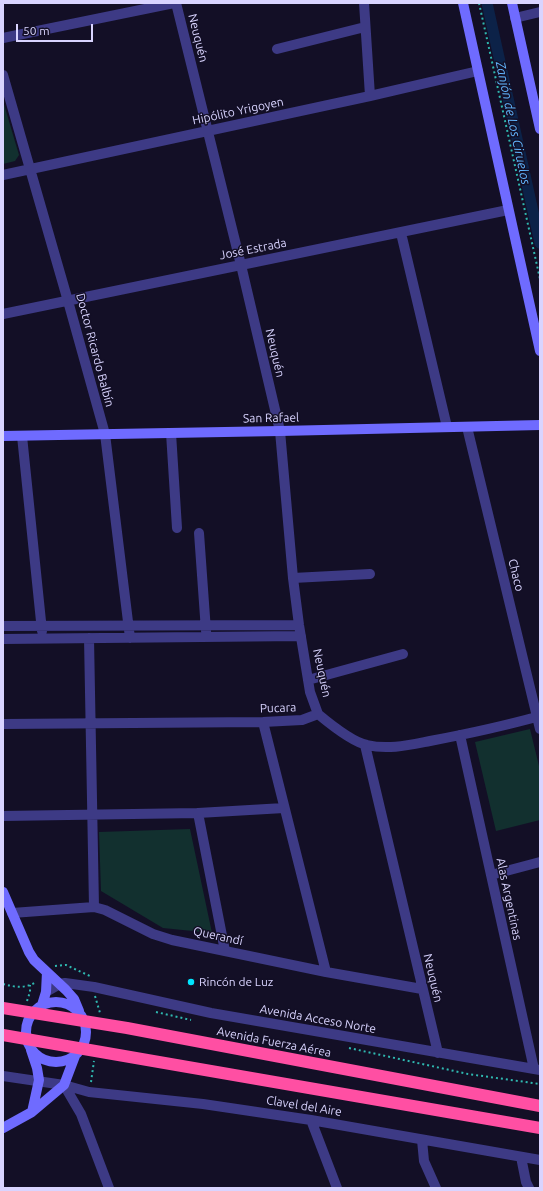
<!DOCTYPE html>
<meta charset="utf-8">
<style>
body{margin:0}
#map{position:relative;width:543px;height:1191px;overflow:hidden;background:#130f26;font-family:Ubuntu,sans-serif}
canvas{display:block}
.frame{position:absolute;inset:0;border:4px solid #d9d4ff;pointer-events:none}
.scale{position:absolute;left:16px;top:24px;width:77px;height:18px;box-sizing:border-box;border:2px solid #d9d4ff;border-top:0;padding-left:5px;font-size:12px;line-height:14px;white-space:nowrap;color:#d9d4ff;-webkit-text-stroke:3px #130f26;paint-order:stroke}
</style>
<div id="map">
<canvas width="543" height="1191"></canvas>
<div class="frame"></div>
<div class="scale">50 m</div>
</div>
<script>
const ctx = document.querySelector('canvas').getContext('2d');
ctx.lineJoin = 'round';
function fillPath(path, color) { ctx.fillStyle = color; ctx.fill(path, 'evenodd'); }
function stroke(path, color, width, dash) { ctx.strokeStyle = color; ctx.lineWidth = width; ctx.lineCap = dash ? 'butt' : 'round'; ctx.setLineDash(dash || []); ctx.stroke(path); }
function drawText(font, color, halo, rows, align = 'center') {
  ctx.font = font + ' Ubuntu,sans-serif'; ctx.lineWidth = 3; ctx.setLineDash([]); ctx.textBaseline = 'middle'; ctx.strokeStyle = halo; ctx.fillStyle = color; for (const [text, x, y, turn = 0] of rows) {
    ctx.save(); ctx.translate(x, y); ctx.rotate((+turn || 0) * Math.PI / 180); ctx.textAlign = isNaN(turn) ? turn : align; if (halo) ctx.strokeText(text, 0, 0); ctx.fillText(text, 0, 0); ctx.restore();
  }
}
fillPath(new Path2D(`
 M 3,101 L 19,155 L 15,161 L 3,164 Z
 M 530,729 L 540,770 L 540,820 L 496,831 L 475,742 Z
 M 190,829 L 212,933 L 163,928 L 101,891 L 99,832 Z`), '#12302f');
stroke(new Path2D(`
 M 487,3 L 540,243`), '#0c2248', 11);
stroke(new Path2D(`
 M 479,3 L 540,279
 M 55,966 L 66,965 L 90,976
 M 3,984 C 15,987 25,989 36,982
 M 95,996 L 100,1013
 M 27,1001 L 30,992 L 30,985
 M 156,1012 L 191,1020
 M 349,1048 L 468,1074 L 540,1084
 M 91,1082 L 94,1061`), '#2fb8b0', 2, [2, 3]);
stroke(new Path2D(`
 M 176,3 L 241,265 L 280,431 L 293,578 L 299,625 L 310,692 L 318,714
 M 364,3 L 370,96
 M 515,18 L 540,12
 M 3,38 L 174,3
 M 277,49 L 365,27
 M 3,75 L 68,301 L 105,434 L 130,638
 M 3,175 L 370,96 L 478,71
 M 401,233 L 447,427
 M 3,314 L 508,210
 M 467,427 L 540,729
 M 171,433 L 177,528
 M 22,436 L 42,631
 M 199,533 L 206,631
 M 293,578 L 370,574
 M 3,626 L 299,625
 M 89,638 L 94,907
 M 3,639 L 301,636
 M 308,680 L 403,654
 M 318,714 C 330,724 352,742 367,745 C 388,750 409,745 430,741 C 467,734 504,726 540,716
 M 263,722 L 326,972
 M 3,724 L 263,722 L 302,720 L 318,714
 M 460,735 L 534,1069
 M 365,745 L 438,1053
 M 198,813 L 225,951
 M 3,816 L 198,813 L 284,808
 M 491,875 L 540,862
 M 12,913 L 94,907 L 105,910 L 153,934 L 172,940 L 326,972 L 422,989
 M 46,992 L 60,984 L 65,983 L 94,987 L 211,1013 L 540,1070
 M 3,1076 L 64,1085 L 89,1092 L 203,1104 L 311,1120 L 540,1160
 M 64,1085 L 81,1114 L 109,1188
 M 311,1120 L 337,1188
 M 422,1140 L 424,1161 L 436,1188
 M 521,1157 L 526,1182 L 529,1188`), '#3d3a85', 10);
stroke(new Path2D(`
 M 463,3 L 540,351
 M 512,3 L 540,129
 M 3,436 L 280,431 L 540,425
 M 3,892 L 29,952 L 34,960 L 66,990 L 74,999 L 79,1011
 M26 1032a30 30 0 1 1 60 0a30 30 0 1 1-60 0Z
 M 42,1005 L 46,992 L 47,972
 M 31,1050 L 37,1068 L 39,1080 L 32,1112
 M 3,1128 L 32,1112 L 64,1085 L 75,1056`), '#6f6bff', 10);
stroke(new Path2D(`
 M 3,1008 L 127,1028 L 540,1106
 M 3,1035 L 540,1128`), '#ff4fa3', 12);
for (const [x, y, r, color] of [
 [191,982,4,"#00e5ff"]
]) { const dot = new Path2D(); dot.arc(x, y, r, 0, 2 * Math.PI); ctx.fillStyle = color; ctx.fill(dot); stroke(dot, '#130f26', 1.5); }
drawText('12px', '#d9d4ff', '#130f26', [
 ["Neuquén",198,38,76],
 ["Hipólito Yrigoyen",238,111,-12],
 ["José Estrada",253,249,-11],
 ["Doctor Ricardo Balbín",95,350,75],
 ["Neuquén",275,353,77],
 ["San Rafael",271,418,-1],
 ["Chaco",516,575,76],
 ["Neuquén",322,673,78],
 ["Pucara",278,708,-2],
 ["Alas Argentinas",509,899,78],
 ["Querandí",218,936,12],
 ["Neuquén",433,978,77],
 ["Avenida Acceso Norte",318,1019,10],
 ["Avenida Fuerza Aérea",274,1042,11],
 ["Clavel del Aire",304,1106,9]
]);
drawText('12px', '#d9d4ff', '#130f26', [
 ["Rincón de Luz",199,982]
], 'left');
drawText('italic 13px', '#62b6ff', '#130f26', [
 ["Zanjón de Los Ciruelos",513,123,78]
]);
</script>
